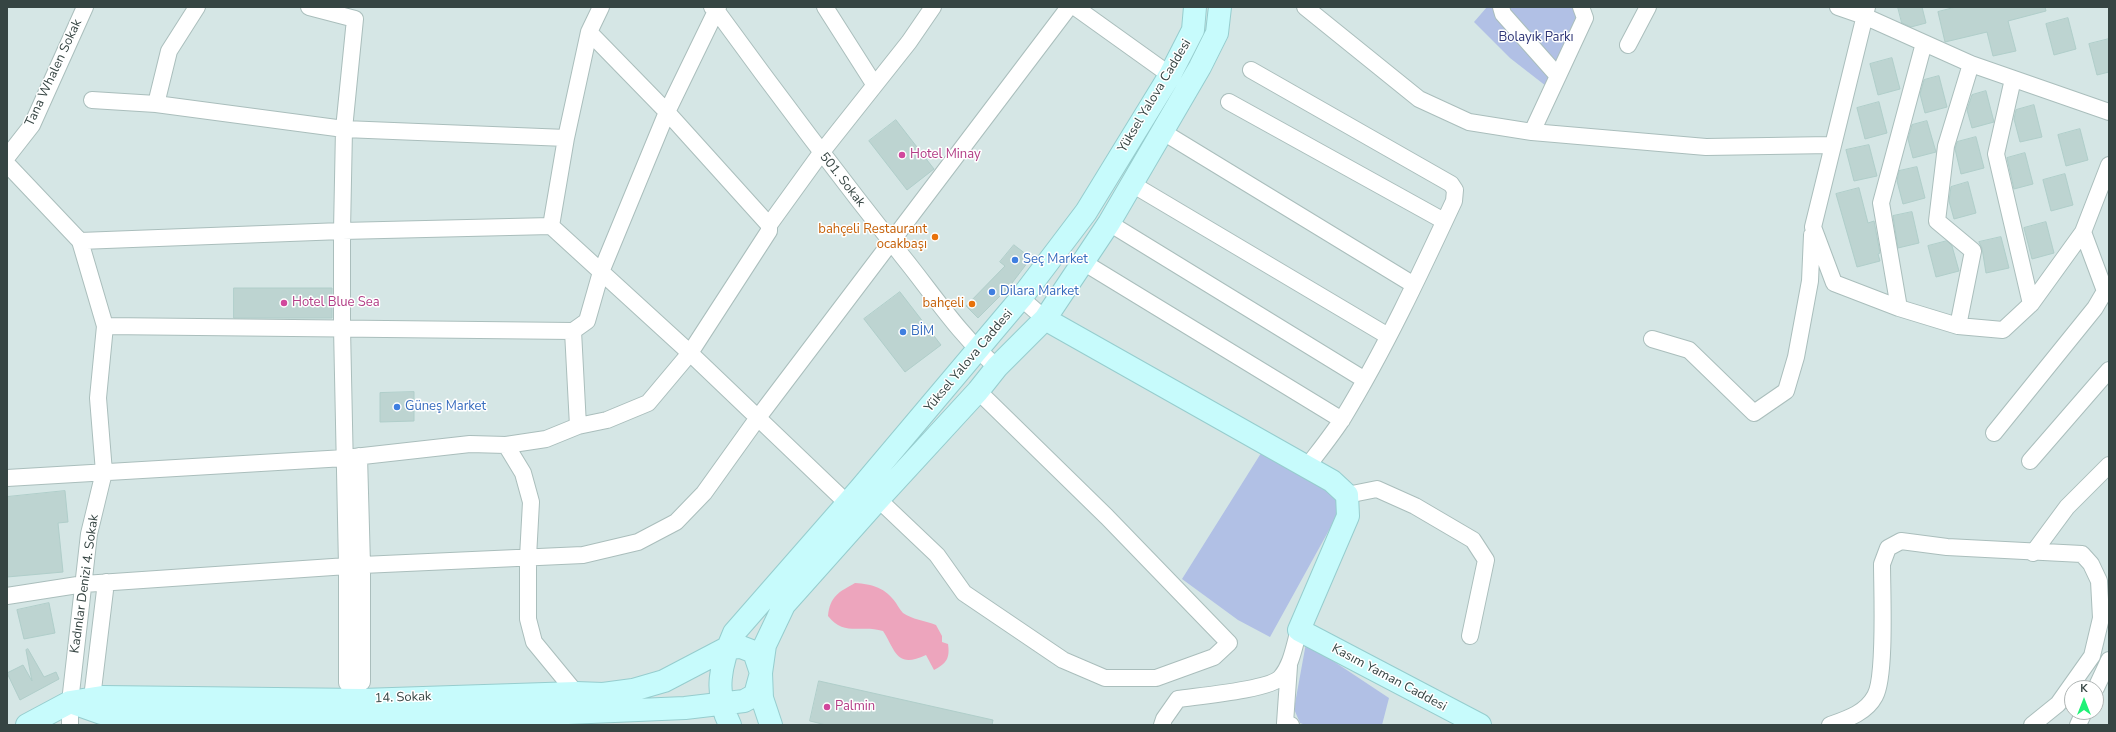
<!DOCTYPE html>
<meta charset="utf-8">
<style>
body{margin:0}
#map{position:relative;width:2116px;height:732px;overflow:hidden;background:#e7f3f2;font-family:"Nunito Sans",sans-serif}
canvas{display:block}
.frame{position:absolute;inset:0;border:8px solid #364543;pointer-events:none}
.north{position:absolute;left:2064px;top:680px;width:40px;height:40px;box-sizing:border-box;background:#fff;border:1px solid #afb5b4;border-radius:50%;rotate:0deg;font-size:11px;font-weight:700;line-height:16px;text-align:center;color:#364543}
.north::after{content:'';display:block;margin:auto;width:14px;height:18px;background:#20f176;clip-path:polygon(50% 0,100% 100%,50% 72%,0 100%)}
</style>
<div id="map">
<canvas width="2116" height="732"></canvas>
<div class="frame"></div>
<div class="north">K</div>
</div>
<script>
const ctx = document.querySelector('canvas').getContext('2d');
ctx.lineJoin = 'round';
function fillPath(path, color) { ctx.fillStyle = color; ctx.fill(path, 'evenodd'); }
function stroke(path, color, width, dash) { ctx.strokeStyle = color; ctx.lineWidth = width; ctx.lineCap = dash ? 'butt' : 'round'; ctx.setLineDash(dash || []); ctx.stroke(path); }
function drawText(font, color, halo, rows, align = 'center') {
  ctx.font = font + ' "Nunito Sans",sans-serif'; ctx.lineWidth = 3; ctx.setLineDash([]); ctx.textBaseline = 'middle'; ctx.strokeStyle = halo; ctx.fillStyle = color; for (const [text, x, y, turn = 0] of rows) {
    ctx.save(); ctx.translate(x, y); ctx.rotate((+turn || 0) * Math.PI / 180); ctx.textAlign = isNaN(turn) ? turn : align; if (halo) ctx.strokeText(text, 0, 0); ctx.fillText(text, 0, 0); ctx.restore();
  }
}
fillPath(new Path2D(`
 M 7,7 L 2109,7 L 2109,725 L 7,725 ZM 2072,688 L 2096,688 L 2096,712 L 2072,712 Z`), '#d5e6e5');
fillPath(new Path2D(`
 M 1487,7 L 1576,7 L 1580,19 L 1546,86 L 1510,58 L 1474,22 Z
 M 1263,450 L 1329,488 L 1338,503 L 1339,512 L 1270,637 L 1238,620 L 1182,579 Z
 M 1306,643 L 1389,698 L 1382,725 L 1306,725 L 1300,723 L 1294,709 Z`), '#b1c0e5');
fillPath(new Path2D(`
 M 855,583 C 872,584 886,588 896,603 C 898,606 900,610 903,613 C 911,619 926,621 936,625 L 942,636 L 942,642 L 948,644 C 950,658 947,663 934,670 L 926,655 C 896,669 896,651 883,631 C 862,624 844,637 828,616 C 830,596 839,592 855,583 Z`), '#eda5bd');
const building = new Path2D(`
 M 1898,7 L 1922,7 L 1926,23 L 1911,27 L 1902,23 Z
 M 1956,7 L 2045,7 L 2046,11 L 2008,21 L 2016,51 L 1993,56 L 1987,32 L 1945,42 L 1938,12 Z
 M 2068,18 L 2076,49 L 2054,55 L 2046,24 Z
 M 2109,39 L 2109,72 L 2097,75 L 2089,44 Z
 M 1892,58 L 1900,89 L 1878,95 L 1870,64 Z
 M 1939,76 L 1947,107 L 1925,113 L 1920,94 L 1924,80 Z
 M 1986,91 L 1994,122 L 1972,128 L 1967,110 L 1972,95 Z
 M 1879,102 L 1887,133 L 1865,139 L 1857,108 Z
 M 2034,105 L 2042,137 L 2020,142 L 2014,119 L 2016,110 Z
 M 896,120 L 934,169 L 907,190 L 869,141 Z
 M 1927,121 L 1936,152 L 1913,158 L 1908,139 L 1912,125 Z
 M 2080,129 L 2088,160 L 2066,166 L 2058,135 Z
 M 1976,137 L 1984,168 L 1961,174 L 1955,149 L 1957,142 Z
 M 1869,145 L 1877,176 L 1854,181 L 1846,150 Z
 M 2025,153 L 2033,184 L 2014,189 L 2007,158 Z
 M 1917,167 L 1925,198 L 1903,204 L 1897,181 L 1899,171 Z
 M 2065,174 L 2073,205 L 2051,211 L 2043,180 Z
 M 1968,182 L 1976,213 L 1954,219 L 1949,201 L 1951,187 Z
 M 1859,188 L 1868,223 L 1874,221 L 1880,253 L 1878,254 L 1880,261 L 1857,267 L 1836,194 Z
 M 1912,212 L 1919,243 L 1898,248 L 1893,216 Z
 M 2046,222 L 2054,253 L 2032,259 L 2024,228 Z
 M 2001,237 L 2009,268 L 1986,273 L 1982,248 L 1979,242 Z
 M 1947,241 L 1952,246 L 1959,271 L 1936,277 L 1928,246 Z
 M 1014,245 L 1031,258 L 1009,287 L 978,318 L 966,306 L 1005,266 L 1000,262 Z
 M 234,288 L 332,288 L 332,318 L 234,318 Z
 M 900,292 L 941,345 L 905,372 L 864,319 Z
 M 414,392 L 414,421 L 380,422 L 380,393 Z
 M 65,491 L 68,522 L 58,523 L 63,572 L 7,577 L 7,497 Z
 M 49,603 L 55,633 L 24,639 L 17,610 Z
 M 28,649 L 44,677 L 56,672 L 59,679 L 20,700 L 7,673 L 23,665 L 32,681 L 26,650 Z
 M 819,681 L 993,720 L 992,725 L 826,725 L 810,721 Z`);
fillPath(building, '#bdd4d1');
stroke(building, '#b0ceca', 1);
const street = new Path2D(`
 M 309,7 L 355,19 L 344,129 L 342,231 L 342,328 L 347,566 L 347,683 L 362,682 L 362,565 L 359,456
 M 712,7 L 716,10 C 777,94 839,176 903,257 C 933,294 960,336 997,367
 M 825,7 L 874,84
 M 1075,7 L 1170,75
 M 1305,7 L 1419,99 L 1469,122 L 1532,132 L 1706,147 L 1831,145
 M 1501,7 L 1503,14 L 1558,76
 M 1838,7 L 1864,16 L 1971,64 L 2109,112
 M 1867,7 L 1813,227 L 1834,283 L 1899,308 L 1958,326 L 2003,330 L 2031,304 L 2083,232 L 2109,165
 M 589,32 L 667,112 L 769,225
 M 1628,45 L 1648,7
 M 1251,70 L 1451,184 L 1455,190 L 1454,201 C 1420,274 1385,349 1343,418 C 1332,435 1319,451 1307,467
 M 2013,79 L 1996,154 L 2031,304
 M 92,100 L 156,104 L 344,129 L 566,138
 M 1229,102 L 1444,221
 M 156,104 L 169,51 L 197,7
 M 1163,132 L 1414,285
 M 1532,132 L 1585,18 L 1581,7
 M 7,157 L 32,125 L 85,7
 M 7,164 L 80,241 L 105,326 L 98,398 L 104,472 L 89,534 L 70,702 L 70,725
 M 1132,184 L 1388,336
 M 1109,223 L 1365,380
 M 551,226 L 566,138 L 589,32 L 601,7
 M 1083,262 L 1342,420
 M 1021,298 L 1045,319
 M 1899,308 L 1881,203 L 1924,43
 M 105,326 L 573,331 L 587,321 L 601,272 L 667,112 L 718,7
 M 1958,326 L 1973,251 L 1937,221 L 1946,146 L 1971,64
 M 573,331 L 578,426
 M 1652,339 L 1689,350 L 1754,413 L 1786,391 L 1796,357 L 1810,281 L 1812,235
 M 1994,433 L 2095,308 L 2105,291 L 2083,232
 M 506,445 L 523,473 L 531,502 L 528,557 L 528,619 L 534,642 L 576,693 L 576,701
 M 2030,461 L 2109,370
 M 7,478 L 345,458 L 470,444 L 506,445 L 546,439 L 578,426 L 607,420 L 648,403 L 690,353 L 551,226 L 342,231 L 80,241
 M 1347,495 L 1377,489 L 1415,506 L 1473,540 L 1486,560 L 1470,636
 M 878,499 L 937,555 L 964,593 L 1063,660 L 1105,678 L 1156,678 L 1214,657 L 1229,643 L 1107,517 L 978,391
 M 847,503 L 690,353 L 769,231 L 769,225 L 821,153 L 909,42 L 933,7
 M 2033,553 L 2067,507 L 2109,465
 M 7,596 L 84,584 L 362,565 L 583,555 L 638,542 L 676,522 L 704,493 L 757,419 L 1069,7
 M 1289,666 L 1285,723 L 1291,725
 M 2096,688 L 2109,660
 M 92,698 L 106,582
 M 1162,725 L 1164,719 L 1178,699 C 1198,696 1270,690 1281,677 C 1292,664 1294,646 1299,630
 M 1830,725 C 1847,719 1866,713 1875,696 C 1886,677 1882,591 1882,564 L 1888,548 L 1901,541 L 1947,547 L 2082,554 L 2091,564 L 2099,581 L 2101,618 L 2092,656 L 2058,704 L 2032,725
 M 2078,725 L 2084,712`);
const secondary = new Path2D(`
 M 1045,319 L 1332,481 L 1347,495 L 1348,516 L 1299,630 L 1480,725
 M 27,725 L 70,702 L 102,697 L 362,700 L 576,693 L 603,694 L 633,690 L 664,681 L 727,648 L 741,647 L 754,652 L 761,673 L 755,695 L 744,701 L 685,708 L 426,719 L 101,713 L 70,702
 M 730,725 C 714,693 720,664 734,633 L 860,489 L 1021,298 L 1086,212 L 1170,75 L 1193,30 L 1195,7
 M 771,725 L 762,698 L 761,673 L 765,645 L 784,605 L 875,503 L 978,391 L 997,367 L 1045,319 L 1109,223 L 1200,67 L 1217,33 L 1220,7`);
stroke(street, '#aabebc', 18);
stroke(secondary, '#96cdce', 24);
stroke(street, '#fff', 16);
stroke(secondary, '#c7fbfc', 22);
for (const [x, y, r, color] of [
 [902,155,4,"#d1479c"],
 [935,237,4,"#e8710a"],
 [1015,260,4,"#3f7fe0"],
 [992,292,4,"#3f7fe0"],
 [284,303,4,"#d1479c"],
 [972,304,4,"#e8710a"],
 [903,332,4,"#3f7fe0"],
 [397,407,4,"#3f7fe0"],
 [827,707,4,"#d1479c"]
]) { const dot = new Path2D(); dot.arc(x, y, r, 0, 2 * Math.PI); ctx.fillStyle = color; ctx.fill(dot); stroke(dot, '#fff', 1.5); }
drawText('13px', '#2c3475', '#fff', [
 ["Bolayık Parkı",1536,38]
]);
drawText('13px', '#364543', '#fff', [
 ["Tana Whalen Sokak",54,73,-65],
 ["Yüksel Yalova Caddesi",1155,96,-59],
 ["501. Sokak",842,180,52],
 ["Yüksel Yalova Caddesi",969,361,-50],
 ["Kadınlar Denizi 4. Sokak",85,584,-82],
 ["Kasım Yaman Caddesi",1389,678,28],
 ["14. Sokak",403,698,-2]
]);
drawText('13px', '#b23c85', '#fff', [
 ["Hotel Minay",910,155],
 ["Hotel Blue Sea",292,303],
 ["Palmin",835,707]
], 'left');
drawText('13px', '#c56008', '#fff', [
 ["bahçeli Restaurant",927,230],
 ["ocakbaşı",927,245],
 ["bahçeli",964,304]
], 'right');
drawText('13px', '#366cbe', '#fff', [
 ["Seç Market",1023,260],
 ["Dilara Market",1000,292],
 ["BİM",911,332],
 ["Güneş Market",405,407]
], 'left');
</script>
